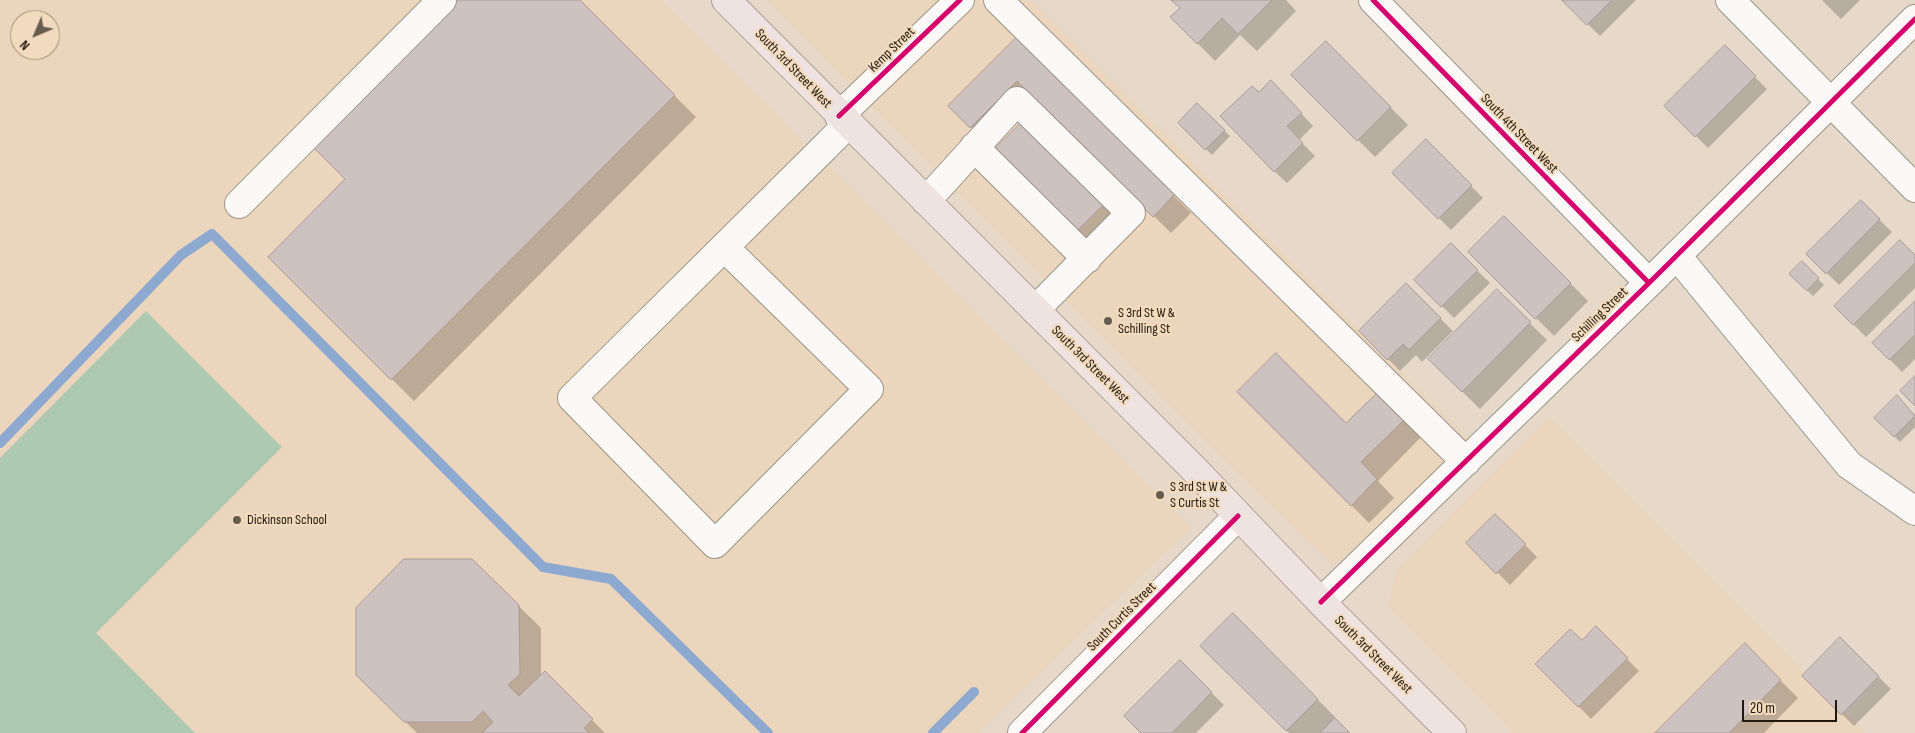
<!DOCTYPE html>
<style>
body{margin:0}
#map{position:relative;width:1915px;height:733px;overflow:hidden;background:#e6d9ca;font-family:"Sofia Sans Condensed",sans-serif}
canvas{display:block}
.north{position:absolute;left:10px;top:10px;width:50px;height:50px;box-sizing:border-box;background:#f2dabe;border:1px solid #9e8d78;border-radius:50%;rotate:225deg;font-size:14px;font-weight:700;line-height:20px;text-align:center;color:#21190e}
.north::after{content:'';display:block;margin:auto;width:18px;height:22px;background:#665c50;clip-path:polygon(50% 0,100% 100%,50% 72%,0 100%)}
.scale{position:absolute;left:1742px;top:700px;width:95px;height:22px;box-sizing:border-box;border:2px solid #21190e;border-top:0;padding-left:6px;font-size:15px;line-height:18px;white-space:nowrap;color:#21190e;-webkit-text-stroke:4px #f2dabe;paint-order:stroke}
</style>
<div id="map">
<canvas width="1915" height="733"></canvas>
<div class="north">N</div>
<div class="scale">20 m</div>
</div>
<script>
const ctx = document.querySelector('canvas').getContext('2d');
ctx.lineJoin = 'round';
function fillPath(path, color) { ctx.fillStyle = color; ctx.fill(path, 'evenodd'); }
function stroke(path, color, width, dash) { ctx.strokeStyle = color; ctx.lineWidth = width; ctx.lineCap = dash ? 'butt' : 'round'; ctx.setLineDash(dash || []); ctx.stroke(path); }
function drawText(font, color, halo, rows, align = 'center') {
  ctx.font = font + ' "Sofia Sans Condensed",sans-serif'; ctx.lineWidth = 4.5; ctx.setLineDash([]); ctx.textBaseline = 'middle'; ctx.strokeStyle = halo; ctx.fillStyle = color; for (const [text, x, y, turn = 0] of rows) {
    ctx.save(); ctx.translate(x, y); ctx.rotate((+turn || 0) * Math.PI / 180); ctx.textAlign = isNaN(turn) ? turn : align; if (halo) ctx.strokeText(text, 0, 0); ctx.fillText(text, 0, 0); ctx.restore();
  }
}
fillPath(new Path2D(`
 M 0,0 L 662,0 L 1191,528 L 978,733 L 0,733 ZM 20,20 L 50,20 L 50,50 L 20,50 Z
 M 766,0 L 1031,0 L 1469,440 L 1334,566 L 1231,467 Z
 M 1550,417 L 1866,733 L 1514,733 L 1387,606 L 1398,568 Z`), '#ebd5bc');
fillPath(new Path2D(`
 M 146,311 L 282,447 L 96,633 L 195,733 L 0,733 L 0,458 Z`), '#adc9b2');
fillPath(new Path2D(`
 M 461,0 L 578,0 L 696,117 L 414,401 L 269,257 L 347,179 Z
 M 1172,0 L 1286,0 L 1296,11 L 1257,51 L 1240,35 L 1215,61 L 1172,17 L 1181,8 Z
 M 1563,0 L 1636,0 L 1600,36 Z
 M 1822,0 L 1860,0 L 1841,19 Z
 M 1016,39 L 1191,213 L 1171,233 L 1035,98 L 989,145 L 950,106 Z
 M 1326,43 L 1408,125 L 1375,157 L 1293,75 Z
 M 1725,47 L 1767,89 L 1708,148 L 1666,106 Z
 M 1259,94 L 1283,94 L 1313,126 L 1299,140 L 1315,156 L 1287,183 L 1274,171 Z
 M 1197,104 L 1230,136 L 1212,155 L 1179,123 Z
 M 1022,124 L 1116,218 L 1090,243 L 997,149 Z
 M 1426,141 L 1483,198 L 1451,230 L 1394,173 Z
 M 1861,202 L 1892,232 L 1839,285 L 1808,254 Z
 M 1504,217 L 1588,301 L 1554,336 L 1470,252 Z
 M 1451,245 L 1490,283 L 1454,318 L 1416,280 Z
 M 1915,257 L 1915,288 L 1866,337 L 1835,306 Z
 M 1802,263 L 1824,285 L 1813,296 L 1791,274 Z
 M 1406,285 L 1453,331 L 1422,362 L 1416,355 L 1400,371 L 1360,331 Z
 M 1497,291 L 1547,340 L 1480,409 L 1429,359 Z
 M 1915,302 L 1915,359 L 1902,372 L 1874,343 Z
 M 1239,392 L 1346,425 L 1378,393 L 1421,437 L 1378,481 L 1394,498 L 1369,523 Z
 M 1897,397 L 1915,415 L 1915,427 L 1900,442 L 1876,418 Z
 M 1495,515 L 1537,557 L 1510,585 L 1468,543 Z
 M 472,560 L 541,628 L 541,677 L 545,673 L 605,733 L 417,733 L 357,674 Z
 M 1233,615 L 1335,717 L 1334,719 L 1348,733 L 1289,733 L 1202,646 Z
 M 1596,628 L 1639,671 L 1591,719 L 1537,664 L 1582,642 Z
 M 1840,639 L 1891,689 L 1854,726 L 1803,676 Z
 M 1745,645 L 1798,698 L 1764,733 L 1657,733 Z
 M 1180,662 L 1224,705 L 1196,733 L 1142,733 Z`), '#0003');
stroke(new Path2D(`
 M 0,443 L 181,255 L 212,234 L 543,567 L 611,579 L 768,733
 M 933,733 L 974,692`), '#8ea9d0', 10);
const building = new Path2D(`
 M 459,0 L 580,0 L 675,95 L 391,380 L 268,257 L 345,179 L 313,147 Z
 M 1171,0 L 1272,0 L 1238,34 L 1222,18 L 1197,44 L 1170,17 L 1180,8 Z
 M 1562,0 L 1612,0 L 1587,25 Z
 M 1016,38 L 1175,194 L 1153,217 L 1017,81 L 970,128 L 948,106 Z
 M 1326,41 L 1391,107 L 1357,141 L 1291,75 Z
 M 1725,45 L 1756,76 L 1695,137 L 1664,106 Z
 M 1271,80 L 1302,113 L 1287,126 L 1303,143 L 1274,172 L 1220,116 L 1252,86 L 1259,92 Z
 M 1197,103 L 1225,130 L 1205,150 L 1178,123 Z
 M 1022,122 L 1104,204 L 1077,231 L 995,149 Z
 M 1426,139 L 1472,185 L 1438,219 L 1392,173 Z
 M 1861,200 L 1880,219 L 1826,274 L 1806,254 Z
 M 1504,216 L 1571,283 L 1535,319 L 1468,252 Z
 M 1900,240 L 1915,255 L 1915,263 L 1853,325 L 1834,306 Z
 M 1451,243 L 1478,270 L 1441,307 L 1414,280 Z
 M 1802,261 L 1819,278 L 1807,291 L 1789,274 Z
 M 1406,283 L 1441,318 L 1409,350 L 1403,344 L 1387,360 L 1359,331 Z
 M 1497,289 L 1531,322 L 1462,392 L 1428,359 Z
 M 1915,301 L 1915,335 L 1889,360 L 1872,343 Z
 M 1276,353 L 1346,423 L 1378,392 L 1405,419 L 1361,462 L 1377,479 L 1351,506 L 1237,392 Z
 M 1915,376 L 1915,406 L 1900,391 Z
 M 1897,395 L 1915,416 L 1894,437 L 1874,418 Z
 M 1495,514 L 1526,544 L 1496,574 L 1466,543 Z
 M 404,559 L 472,559 L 519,605 L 520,674 L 508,685 L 519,696 L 545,671 L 593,719 L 584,728 L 589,733 L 482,733 L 493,722 L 483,711 L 472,722 L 404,722 L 356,675 L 356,608 Z
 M 1233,613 L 1318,699 L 1286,731 L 1200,646 Z
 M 1596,626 L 1628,658 L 1578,707 L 1535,664 L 1570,629 L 1582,640 Z
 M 1840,637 L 1879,676 L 1841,715 L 1802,676 Z
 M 1745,643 L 1781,680 L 1729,733 L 1655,733 Z
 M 1180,660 L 1212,692 L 1172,733 L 1141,733 L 1124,716 Z
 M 1335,718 L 1350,733 L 1320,733 Z`);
fillPath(building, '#cdc2bf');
stroke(building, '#a79b98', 1);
const minor = new Path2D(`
 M 998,0 L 1466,462
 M 1373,0 L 1649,283
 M 1730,0 L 1915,188
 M 839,116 L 960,0
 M 974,147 L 1087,259
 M 926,201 L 1017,101 L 1131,213 L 1035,310
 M 239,204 L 442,0
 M 724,247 L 869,389 L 715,544 L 572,398 L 581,389 L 821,151 L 848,124
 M 1677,256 L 1849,465 L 1915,511
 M 1321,602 L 1649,283 L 1915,19
 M 1022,733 L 1238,516`);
const major = new Path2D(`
 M 726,0 L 1196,471 L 1321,602 L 1452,733`);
stroke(minor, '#9c9387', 30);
stroke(major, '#b09a92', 30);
stroke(minor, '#fbf9f7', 28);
stroke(major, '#eee3e1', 28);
stroke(new Path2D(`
 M 1373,0 L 1649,283
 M 839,116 L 960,0
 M 1321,602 L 1649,283 L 1915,19
 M 1022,733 L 1238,516`), '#d6006c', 5);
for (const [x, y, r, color] of [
 [1108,321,5,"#665c50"],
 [1160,495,5,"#665c50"],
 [237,520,5,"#665c50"]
]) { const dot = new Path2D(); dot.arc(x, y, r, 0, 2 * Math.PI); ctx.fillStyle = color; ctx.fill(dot); stroke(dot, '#f2dabe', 2); }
drawText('14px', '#21190e', '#f2dabe', [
 ["Kemp Street",892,50,-44],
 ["South 3rd Street West",793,69,46],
 ["South 4th Street West",1519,134,46],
 ["Schilling Street",1600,315,-44],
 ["South 3rd Street West",1090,365,45],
 ["South Curtis Street",1122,617,-45],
 ["South 3rd Street West",1373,655,45]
]);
drawText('14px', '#21190e', '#f2dabe', [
 ["S 3rd St W &",1118,313],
 ["Schilling St",1118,329],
 ["S 3rd St W &",1170,487],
 ["S Curtis St",1170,503],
 ["Dickinson School",247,520]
], 'left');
</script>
